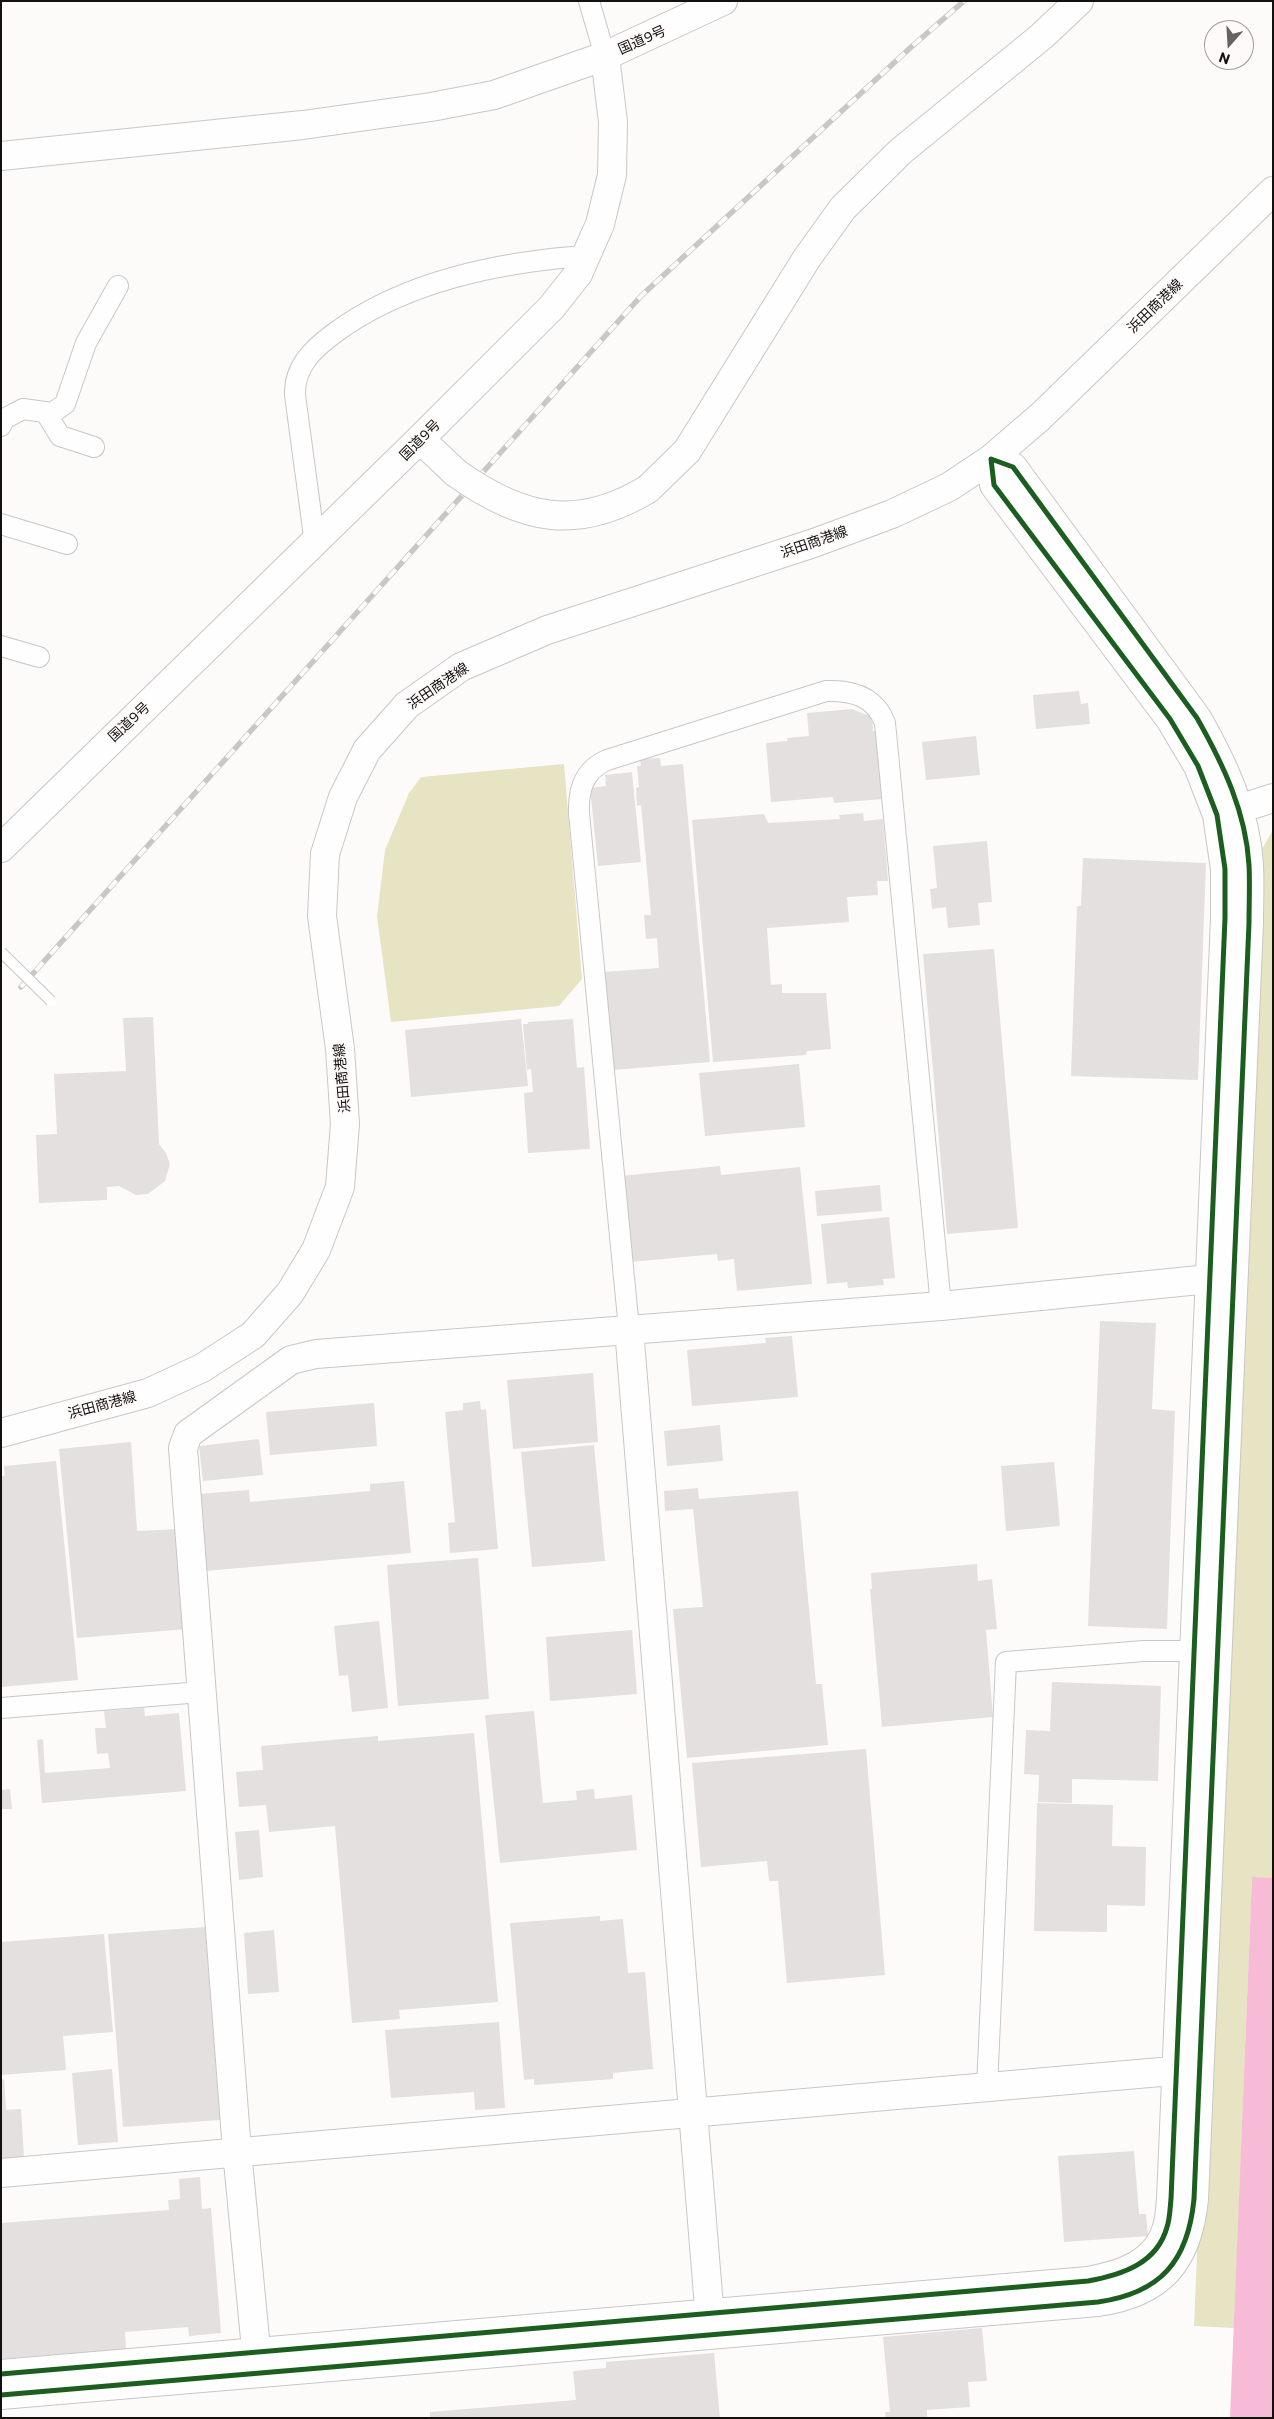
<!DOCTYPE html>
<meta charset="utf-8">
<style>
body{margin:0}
#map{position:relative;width:1274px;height:2419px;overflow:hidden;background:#fcfbfa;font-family:Commissioner,sans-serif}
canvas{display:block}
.frame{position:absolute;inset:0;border:2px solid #14100d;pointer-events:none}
.north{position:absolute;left:1204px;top:20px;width:50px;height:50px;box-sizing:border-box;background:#fdfaf9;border:1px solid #a09c9b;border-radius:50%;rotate:199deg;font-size:14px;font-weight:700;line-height:20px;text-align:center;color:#14100d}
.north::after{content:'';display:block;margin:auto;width:18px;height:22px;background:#656260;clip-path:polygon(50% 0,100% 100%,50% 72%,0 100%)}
</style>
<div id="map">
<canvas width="1274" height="2419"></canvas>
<div class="frame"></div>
<div class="north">N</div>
</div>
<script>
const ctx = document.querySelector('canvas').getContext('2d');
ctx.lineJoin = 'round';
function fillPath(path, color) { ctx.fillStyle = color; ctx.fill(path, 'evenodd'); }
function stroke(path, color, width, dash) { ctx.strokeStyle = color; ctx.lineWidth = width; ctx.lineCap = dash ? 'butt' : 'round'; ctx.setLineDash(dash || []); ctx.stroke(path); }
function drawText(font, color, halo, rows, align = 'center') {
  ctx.font = font + ' Commissioner,"Noto Sans JP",sans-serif'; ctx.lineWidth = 4; ctx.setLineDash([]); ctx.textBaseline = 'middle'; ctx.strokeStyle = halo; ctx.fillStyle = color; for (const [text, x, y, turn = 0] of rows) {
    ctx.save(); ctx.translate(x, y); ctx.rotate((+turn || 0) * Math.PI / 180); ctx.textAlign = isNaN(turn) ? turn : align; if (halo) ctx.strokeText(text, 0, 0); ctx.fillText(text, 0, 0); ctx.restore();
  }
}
fillPath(new Path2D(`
 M 564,764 L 582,979 L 559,1006 L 391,1022 L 377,916 L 385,850 L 409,793 L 421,777 Z
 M 1273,830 L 1273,1878 L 1252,1878 L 1234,2328 L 1194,2326 L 1255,861 Z`), '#e7e4c4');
fillPath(new Path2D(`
 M 1252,1877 L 1273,1878 L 1273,2418 L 1230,2418 Z`), '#f8bbd7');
fillPath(new Path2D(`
 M 1079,691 L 1081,704 L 1088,703 L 1090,724 L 1036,729 L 1033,695 Z
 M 852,709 L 872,717 L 873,731 L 877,731 L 883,799 L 834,803 L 833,797 L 771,802 L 766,743 L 787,741 L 787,738 L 809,736 L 807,713 Z
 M 976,736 L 980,775 L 926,780 L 922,742 Z
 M 660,758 L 661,766 L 683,764 L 710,1062 L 613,1070 L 604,972 L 659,968 L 657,938 L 646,939 L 644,915 L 651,915 L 641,805 L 637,806 L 636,788 L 639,787 L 637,766 L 641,766 L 640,759 Z
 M 632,772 L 641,862 L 598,866 L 590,788 L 606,786 L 605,775 Z
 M 863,813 L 864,821 L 883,819 L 888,881 L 877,881 L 878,895 L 847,897 L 849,922 L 767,928 L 771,985 L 782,984 L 782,993 L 826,993 L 831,1049 L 807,1051 L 806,1055 L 713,1062 L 692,820 L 764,814 L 768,823 L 840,819 L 839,815 Z
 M 987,841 L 992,902 L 978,903 L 980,925 L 948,928 L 946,907 L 932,909 L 930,889 L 937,888 L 933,846 Z
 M 1083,858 L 1206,863 L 1198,1080 L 1071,1076 L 1077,906 L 1081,906 Z
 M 994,949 L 1018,1228 L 947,1234 L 923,954 Z
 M 153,1017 L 159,1144 L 166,1153 L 170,1164 L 165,1181 L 148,1194 L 136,1195 L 119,1186 L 107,1187 L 107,1200 L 39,1203 L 36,1135 L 57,1134 L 54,1074 L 126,1071 L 123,1018 Z
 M 521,1019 L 528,1086 L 411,1097 L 405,1030 Z
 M 573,1019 L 577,1068 L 584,1067 L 590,1149 L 528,1153 L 524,1093 L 533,1092 L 531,1069 L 527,1070 L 523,1024 L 528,1024 L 528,1022 Z
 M 799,1064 L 805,1127 L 705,1136 L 699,1073 Z
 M 720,1166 L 721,1175 L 800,1167 L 812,1284 L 737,1291 L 734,1259 L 718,1261 L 717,1254 L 630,1262 L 621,1176 Z
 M 880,1185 L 882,1211 L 817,1216 L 815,1191 Z
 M 889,1217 L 895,1278 L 883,1279 L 884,1285 L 848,1288 L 847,1282 L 827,1284 L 821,1224 Z
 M 1100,1321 L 1156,1323 L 1152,1409 L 1175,1411 L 1167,1629 L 1088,1626 Z
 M 792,1336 L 798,1397 L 692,1406 L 687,1350 L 766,1343 L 765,1338 Z
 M 593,1373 L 598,1442 L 513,1449 L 507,1380 Z
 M 480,1401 L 481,1410 L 486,1409 L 498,1549 L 450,1553 L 448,1523 L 455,1522 L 445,1412 L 463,1410 L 463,1403 Z
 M 374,1403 L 377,1446 L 270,1455 L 266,1412 Z
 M 720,1425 L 723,1461 L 667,1466 L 664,1431 Z
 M 259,1439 L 263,1475 L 203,1481 L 199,1446 Z
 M 131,1442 L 137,1531 L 179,1529 L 187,1629 L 77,1638 L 59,1449 Z
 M 594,1445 L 605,1561 L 532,1567 L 521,1452 Z
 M 56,1461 L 78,1680 L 1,1687 L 1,1476 L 5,1476 L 4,1466 Z
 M 1054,1462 L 1060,1526 L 1006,1531 L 1001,1466 Z
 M 404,1481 L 411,1553 L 205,1571 L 198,1494 L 249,1490 L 250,1502 L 370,1491 L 370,1484 Z
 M 698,1488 L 699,1499 L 798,1491 L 816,1684 L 822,1684 L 828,1745 L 687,1758 L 673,1609 L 703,1607 L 693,1509 L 665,1511 L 664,1491 Z
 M 478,1558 L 489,1699 L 398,1706 L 387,1565 Z
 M 977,1564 L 978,1581 L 992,1579 L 997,1629 L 986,1630 L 993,1717 L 882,1727 L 870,1589 L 872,1589 L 871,1573 Z
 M 379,1621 L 388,1708 L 352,1712 L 348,1675 L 339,1676 L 334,1626 Z
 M 632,1630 L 637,1694 L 550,1701 L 546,1637 Z
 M 1052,1682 L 1161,1686 L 1158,1781 L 1072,1779 L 1072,1803 L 1038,1802 L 1039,1775 L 1024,1774 L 1026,1730 L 1050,1731 Z
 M 144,1708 L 145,1716 L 179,1713 L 186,1791 L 42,1803 L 37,1740 L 43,1739 L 45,1773 L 110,1768 L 108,1753 L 97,1754 L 95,1728 L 106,1728 L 104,1711 Z
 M 534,1711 L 543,1803 L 577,1800 L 576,1791 L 594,1789 L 595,1799 L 632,1795 L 637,1850 L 500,1863 L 485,1715 Z
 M 474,1733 L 498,2002 L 399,2010 L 400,2019 L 352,2023 L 335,1826 L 269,1832 L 266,1805 L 239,1807 L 236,1772 L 263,1770 L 261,1746 L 378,1736 L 378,1741 Z
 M 866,1749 L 885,1975 L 787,1983 L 778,1881 L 769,1881 L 767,1861 L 701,1867 L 692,1763 Z
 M 10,1789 L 12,1809 L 1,1809 L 1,1790 Z
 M 1037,1803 L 1113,1805 L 1112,1846 L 1146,1847 L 1145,1906 L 1107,1905 L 1107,1932 L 1034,1931 Z
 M 259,1830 L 263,1877 L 239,1880 L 235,1832 Z
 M 600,1916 L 600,1921 L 623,1919 L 628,1973 L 645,1972 L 653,2069 L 613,2073 L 613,2079 L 534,2085 L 534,2079 L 524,2080 L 510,1923 Z
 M 205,1927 L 220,2120 L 123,2127 L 108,1934 Z
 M 274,1930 L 279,1992 L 248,1994 L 244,1933 Z
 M 104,1934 L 113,2032 L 63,2036 L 66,2070 L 1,2075 L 1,1942 Z
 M 499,2022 L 505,2108 L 475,2110 L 474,2092 L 391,2098 L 385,2030 Z
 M 112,2069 L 118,2142 L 78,2145 L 72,2073 Z
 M 4,2079 L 6,2110 L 21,2109 L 24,2158 L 1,2159 L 1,2080 Z
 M 1134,2151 L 1139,2214 L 1146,2214 L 1148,2236 L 1064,2242 L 1058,2156 Z
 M 200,2177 L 202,2209 L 211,2208 L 221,2333 L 189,2336 L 188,2327 L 125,2332 L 126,2349 L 1,2359 L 1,2223 L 169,2210 L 168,2200 L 180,2199 L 179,2179 Z
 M 982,2328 L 987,2381 L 968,2382 L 970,2407 L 927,2410 L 927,2418 L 886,2418 L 885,2412 L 890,2412 L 883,2337 Z
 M 714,2353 L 720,2418 L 430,2418 L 430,2412 L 576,2400 L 573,2371 L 606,2368 L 606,2362 Z`), '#e3e0df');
const street = new Path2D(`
 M 589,1 L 605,56
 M 46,413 L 60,436 L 94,447
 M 1,426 L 4,419 L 23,409 L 52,413 L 65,404 L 86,343 L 118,286
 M 1,524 L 67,544
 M 315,544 L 295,395 C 294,366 314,348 336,332 C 403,283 491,264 572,257
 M 1,646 L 39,657
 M 629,1329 L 579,813 C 578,789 584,770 607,760 L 826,691 C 852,690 875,696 885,723 L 941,1306
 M 1,1708 L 201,1692
 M 987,2088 L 1006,1662 L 1144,1651 L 1208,1651`);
const secondary = new Path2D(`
 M 420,439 L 456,473
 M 648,489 L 687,451 L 807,258 L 843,208 L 901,151 L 1042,36 L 1079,1
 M 1223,814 L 1273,798
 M 629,1329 L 711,2331
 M 1,1433 L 148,1393 L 202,1368 L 253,1335 L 290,1293 L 316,1250 L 340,1187 L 345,1124 L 340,1049 L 322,916 L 325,854 L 343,797 L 367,750 L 407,705 L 461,667 L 547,630 L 814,543 L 892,514 L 949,487 L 991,459 L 1040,417 L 1273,191
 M 1,2173 L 1195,2069
 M 258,2370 L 237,2151 L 183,1448 L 188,1434 L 291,1360 L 316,1354 L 941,1306 L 1229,1277
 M 1,2374 L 1088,2281 C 1121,2275 1157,2264 1167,2227 C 1170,2218 1170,2208 1171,2199 L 1225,918 L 1225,869 L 1217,815 L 1198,766 L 1170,719 L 994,485 L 991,459 L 1013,467 L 1197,718 C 1223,764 1246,812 1249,865 C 1250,884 1249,904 1249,923 L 1194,2199 C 1188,2261 1161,2293 1098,2302 L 1,2395`);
const highway = new Path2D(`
 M 1,156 L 303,125 L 431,107 L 494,95 L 605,56 L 723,1
 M 1,848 L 420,439 L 551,308 L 578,274 L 600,224 L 612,175 L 613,122 L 605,56`);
stroke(street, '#c9c7c5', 22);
stroke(secondary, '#c9c7c5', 30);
stroke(highway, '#c9c7c5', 30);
stroke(street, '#fffefe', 20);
stroke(secondary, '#fffefe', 28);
stroke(highway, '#fffefe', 28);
const rail = new Path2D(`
 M 21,987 L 641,296 L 909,49 L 964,1`);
stroke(rail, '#c7c7c7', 5.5);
stroke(rail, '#fdfaf9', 4, [11]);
const laneBridge = new Path2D(`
 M 1,952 L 51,1001`);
const secondaryBridge = new Path2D(`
 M 456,473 C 522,520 577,532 648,489`);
stroke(laneBridge, '#c9c7c5', 12, []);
stroke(secondaryBridge, '#c9c7c5', 30, []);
stroke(laneBridge, '#fffefe', 10);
stroke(secondaryBridge, '#fffefe', 28);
stroke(new Path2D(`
 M 1,2374 L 1088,2281 C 1121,2275 1157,2264 1167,2227 C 1170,2218 1170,2208 1171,2199 L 1225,918 L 1225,869 L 1217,815 L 1198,766 L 1170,719 L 994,485 L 991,459 L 1013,467 L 1197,718 C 1223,764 1246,812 1249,865 C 1250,884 1249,904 1249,923 L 1194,2199 C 1188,2261 1161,2293 1098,2302 L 1,2395`), '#1b5e20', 5);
drawText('14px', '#14100d', '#fdfaf9', [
 ["国道9号",642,40,-24],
 ["浜田商港線",1155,306,-44],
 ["国道9号",420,440,-45],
 ["浜田商港線",814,542,-19],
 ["浜田商港線",438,686,-34],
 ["国道9号",129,722,-43],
 ["浜田商港線",342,1078,-95],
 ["浜田商港線",102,1405,-15]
]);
</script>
